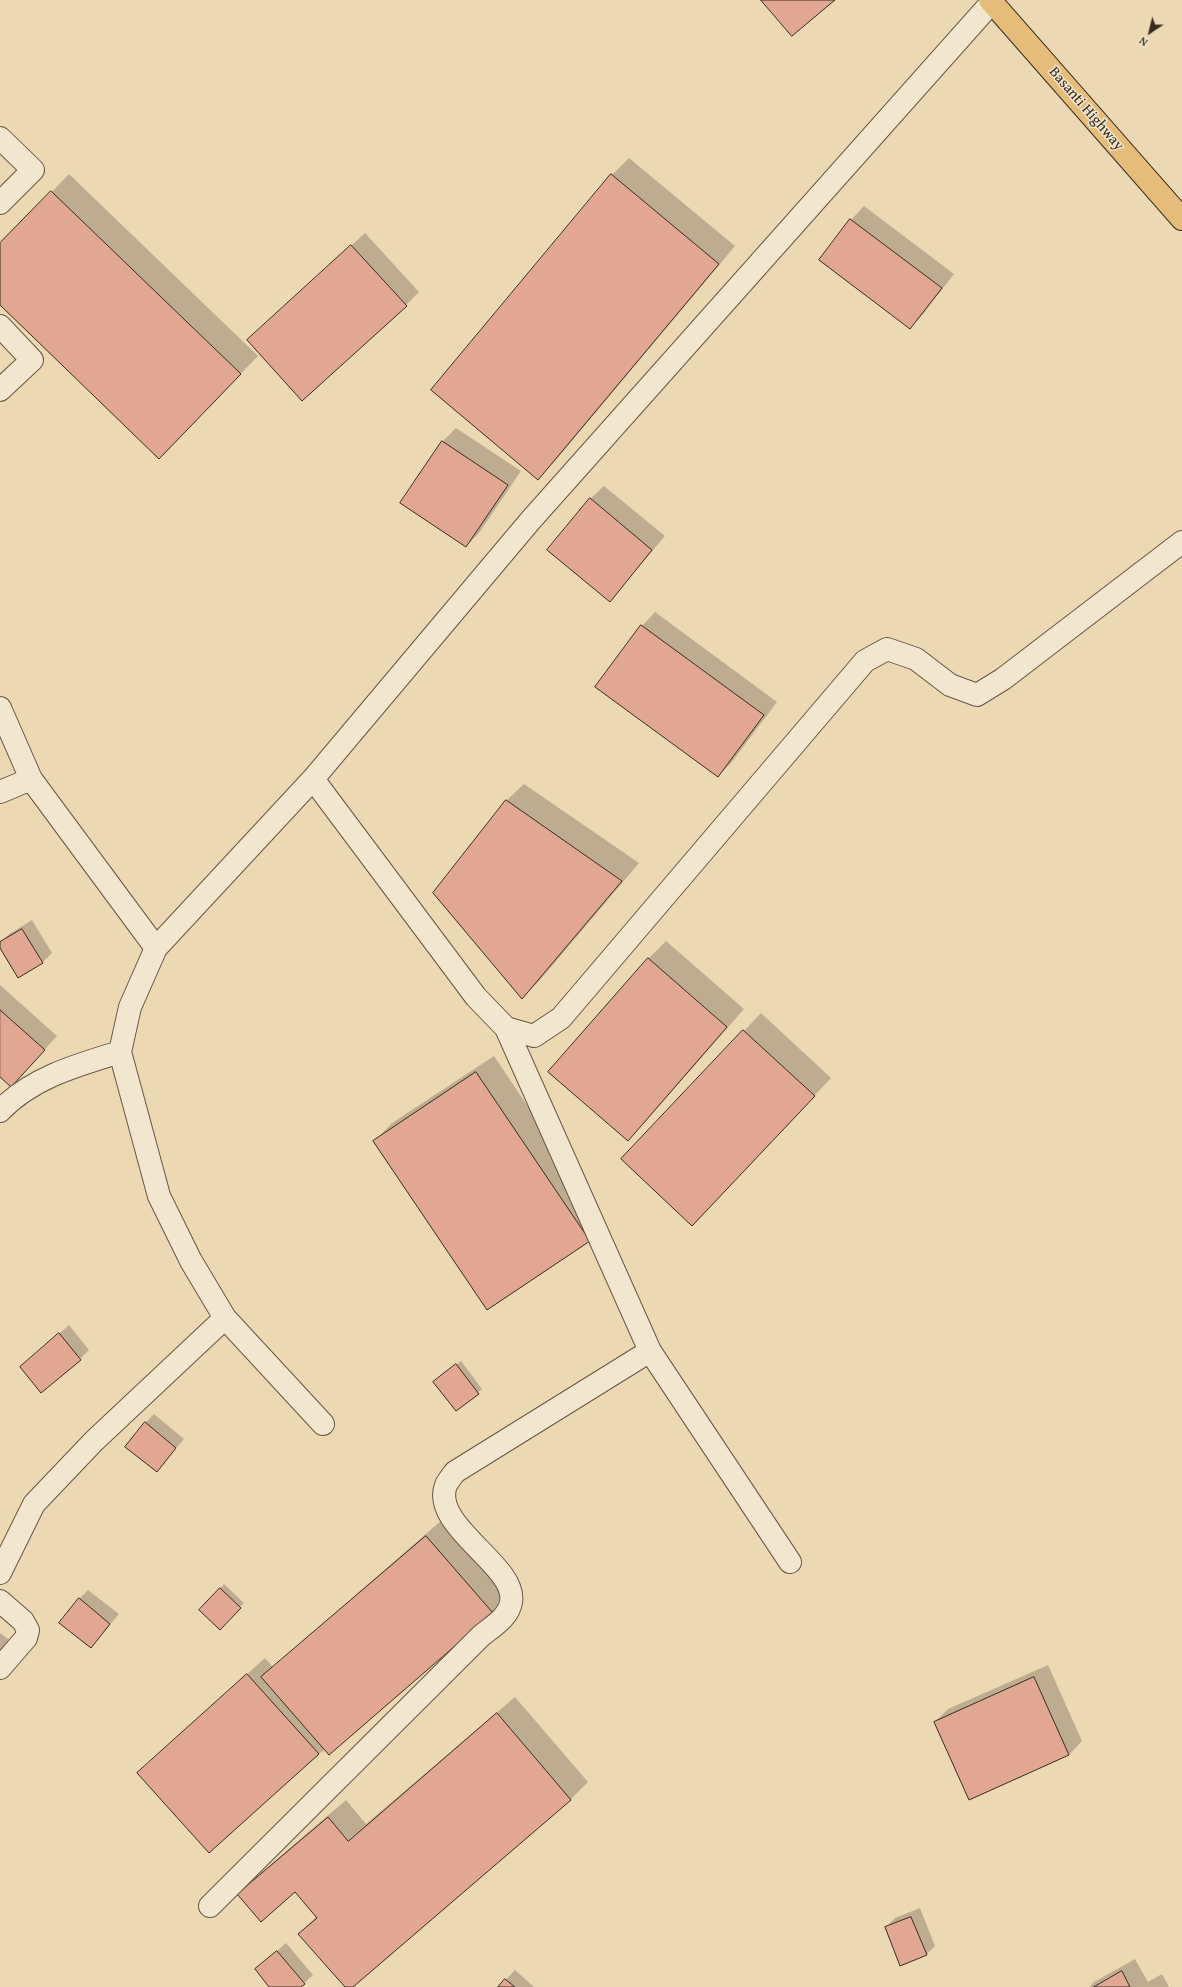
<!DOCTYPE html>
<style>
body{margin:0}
#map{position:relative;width:1182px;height:1987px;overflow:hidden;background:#edd8b4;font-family:"Gentium Book Plus",serif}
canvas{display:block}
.north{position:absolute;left:1130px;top:12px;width:40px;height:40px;-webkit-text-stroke:3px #f3e6ce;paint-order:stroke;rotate:215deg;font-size:11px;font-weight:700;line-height:16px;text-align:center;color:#382c20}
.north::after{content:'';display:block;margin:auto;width:14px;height:18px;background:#382c20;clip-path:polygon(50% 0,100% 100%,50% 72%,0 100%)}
</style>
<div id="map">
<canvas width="1182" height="1987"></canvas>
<div class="north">N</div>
</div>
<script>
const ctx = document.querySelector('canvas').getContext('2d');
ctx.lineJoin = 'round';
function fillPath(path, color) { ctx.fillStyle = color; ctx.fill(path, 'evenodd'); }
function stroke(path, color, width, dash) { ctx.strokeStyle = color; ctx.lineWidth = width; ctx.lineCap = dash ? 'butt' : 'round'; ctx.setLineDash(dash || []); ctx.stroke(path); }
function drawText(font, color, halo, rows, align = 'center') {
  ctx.font = font + ' "Gentium Book Plus",serif'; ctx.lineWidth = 3; ctx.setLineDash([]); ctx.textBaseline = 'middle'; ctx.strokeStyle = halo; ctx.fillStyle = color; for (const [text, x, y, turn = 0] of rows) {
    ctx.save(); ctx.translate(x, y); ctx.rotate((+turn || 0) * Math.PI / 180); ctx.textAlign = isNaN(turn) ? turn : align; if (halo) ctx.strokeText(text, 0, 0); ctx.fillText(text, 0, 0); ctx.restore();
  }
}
fillPath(new Path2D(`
 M 629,158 L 735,246 L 555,461 L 538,478 L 612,175 Z
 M 69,174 L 258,356 L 176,441 L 0,304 L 0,245 Z
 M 864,206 L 954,274 L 923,314 L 910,328 L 851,220 Z
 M 365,233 L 419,292 L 406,305 L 262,327 Z
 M 456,428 L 521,471 L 479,533 L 466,546 L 402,503 L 443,441 Z
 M 604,486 L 665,536 L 610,600 L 590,499 Z
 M 655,612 L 777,702 L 731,763 L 718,776 L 642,626 Z
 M 524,784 L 639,863 L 540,980 L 523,997 L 506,801 Z
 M 32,920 L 52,953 L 43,962 L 19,977 L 0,946 L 0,943 L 8,935 Z
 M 666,941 L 744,1009 L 645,1122 L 628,1139 L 550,1072 L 649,958 Z
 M 0,985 L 57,1036 L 24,1072 L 0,1076 Z
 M 761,1013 L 831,1078 L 709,1207 L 623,1159 Z
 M 494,1056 L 606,1223 L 589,1240 L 375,1141 L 392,1123 Z
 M 69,1325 L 89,1350 L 80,1359 L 21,1367 Z
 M 461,1361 L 482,1389 L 456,1409 L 439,1377 Z
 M 154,1414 L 184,1439 L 157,1471 L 145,1423 Z
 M 443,1519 L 510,1596 L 492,1613 L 319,1754 L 138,1773 L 265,1658 L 273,1667 Z
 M 224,1584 L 244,1603 L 220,1628 L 200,1610 Z
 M 88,1590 L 119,1614 L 91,1647 L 79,1599 Z
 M 0,1633 L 11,1641 L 0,1657 Z
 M 1048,1665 L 1082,1741 L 1069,1755 L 935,1722 L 948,1709 Z
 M 515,1697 L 588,1782 L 571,1799 L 351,1987 L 346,1987 L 299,1934 L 317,1916 L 295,1891 L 239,1894 L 256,1877 L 346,1800 L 366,1824 Z
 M 920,1908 L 935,1946 L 926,1955 L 886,1927 L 895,1918 Z
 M 286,1943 L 313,1975 L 300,1987 L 271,1987 L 256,1970 Z
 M 1135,1959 L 1148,1982 L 1162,1974 L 1169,1987 L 1089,1987 L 1094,1982 Z
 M 515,1970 L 534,1987 L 499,1987 Z`), '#0003');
const building = new Path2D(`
 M 761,0 L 835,0 L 792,36 Z
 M 611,174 L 719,264 L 538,480 L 431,390 Z
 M 51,191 L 241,374 L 159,459 L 0,305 L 0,243 Z
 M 850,219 L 942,288 L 910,329 L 819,260 Z
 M 351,245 L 407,306 L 302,401 L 247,340 Z
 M 442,441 L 508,485 L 466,547 L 400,503 Z
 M 590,498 L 652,550 L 610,602 L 547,550 Z
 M 641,625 L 764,715 L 718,777 L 595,687 Z
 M 506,800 L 622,881 L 522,999 L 433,893 Z
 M 22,929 L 43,963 L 18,978 L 0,948 L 0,942 Z
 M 648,958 L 727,1027 L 628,1141 L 548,1072 Z
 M 0,1010 L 45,1050 L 11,1087 L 0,1077 Z
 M 743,1030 L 815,1096 L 692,1226 L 621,1159 Z
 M 476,1072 L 590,1241 L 487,1310 L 373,1141 Z
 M 59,1333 L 81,1360 L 41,1393 L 20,1367 Z
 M 456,1364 L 479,1394 L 456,1411 L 433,1382 Z
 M 145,1422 L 176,1448 L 157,1472 L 125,1447 Z
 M 426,1536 L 493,1613 L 329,1755 L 261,1677 Z
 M 220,1588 L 241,1608 L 220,1630 L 199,1610 Z
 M 79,1598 L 110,1624 L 91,1648 L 59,1623 Z
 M 247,1674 L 319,1754 L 209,1853 L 137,1773 Z
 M 1034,1677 L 1069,1755 L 969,1800 L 934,1722 Z
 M 497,1713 L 571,1800 L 353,1987 L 345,1987 L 298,1934 L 317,1918 L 295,1892 L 261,1922 L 237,1894 L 328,1817 L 348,1841 Z
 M 911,1917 L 927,1955 L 900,1966 L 885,1927 Z
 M 277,1951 L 305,1984 L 301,1987 L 269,1987 L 255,1969 Z
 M 1122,1971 L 1130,1987 L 1094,1987 Z
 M 505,1979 L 515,1987 L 498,1987 Z`);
fillPath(building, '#e2a792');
stroke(building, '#382c20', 1);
const street = new Path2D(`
 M 0,138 L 33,170 L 0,203
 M 0,326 L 32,360 L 0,390
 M 0,708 L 31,779 L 156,948
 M 313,779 L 476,997 L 506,1028 L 534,1036 L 561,1018 L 865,661 L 887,649 L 916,659 L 950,685 L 977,695 L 1003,679 L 1182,542
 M 0,792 L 31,779
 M 506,1028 L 650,1351 L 790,1562
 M 0,1111 C 31,1078 77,1065 120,1052
 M 323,1424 L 225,1318 L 191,1261 L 159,1196 L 120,1052 L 130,1007 L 156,948 L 313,779 L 530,521 L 992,2
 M 0,1573 L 34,1504 L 94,1441 L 225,1318
 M 0,1601 L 23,1621 L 28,1630 L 26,1638 L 0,1668
 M 210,1906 L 481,1636 C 492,1627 509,1617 511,1602 C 518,1566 430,1526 446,1485 C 448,1481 452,1476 455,1472 L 650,1351`);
const primary = new Path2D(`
 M 990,0 L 1182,219`);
stroke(street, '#655745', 24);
stroke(primary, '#382c20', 24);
stroke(street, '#f3e6ce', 22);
stroke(primary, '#e6bc7a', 22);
drawText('15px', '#382c20', '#f3e6ce', [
 ["Basanti Highway",1086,109,49]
]);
</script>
